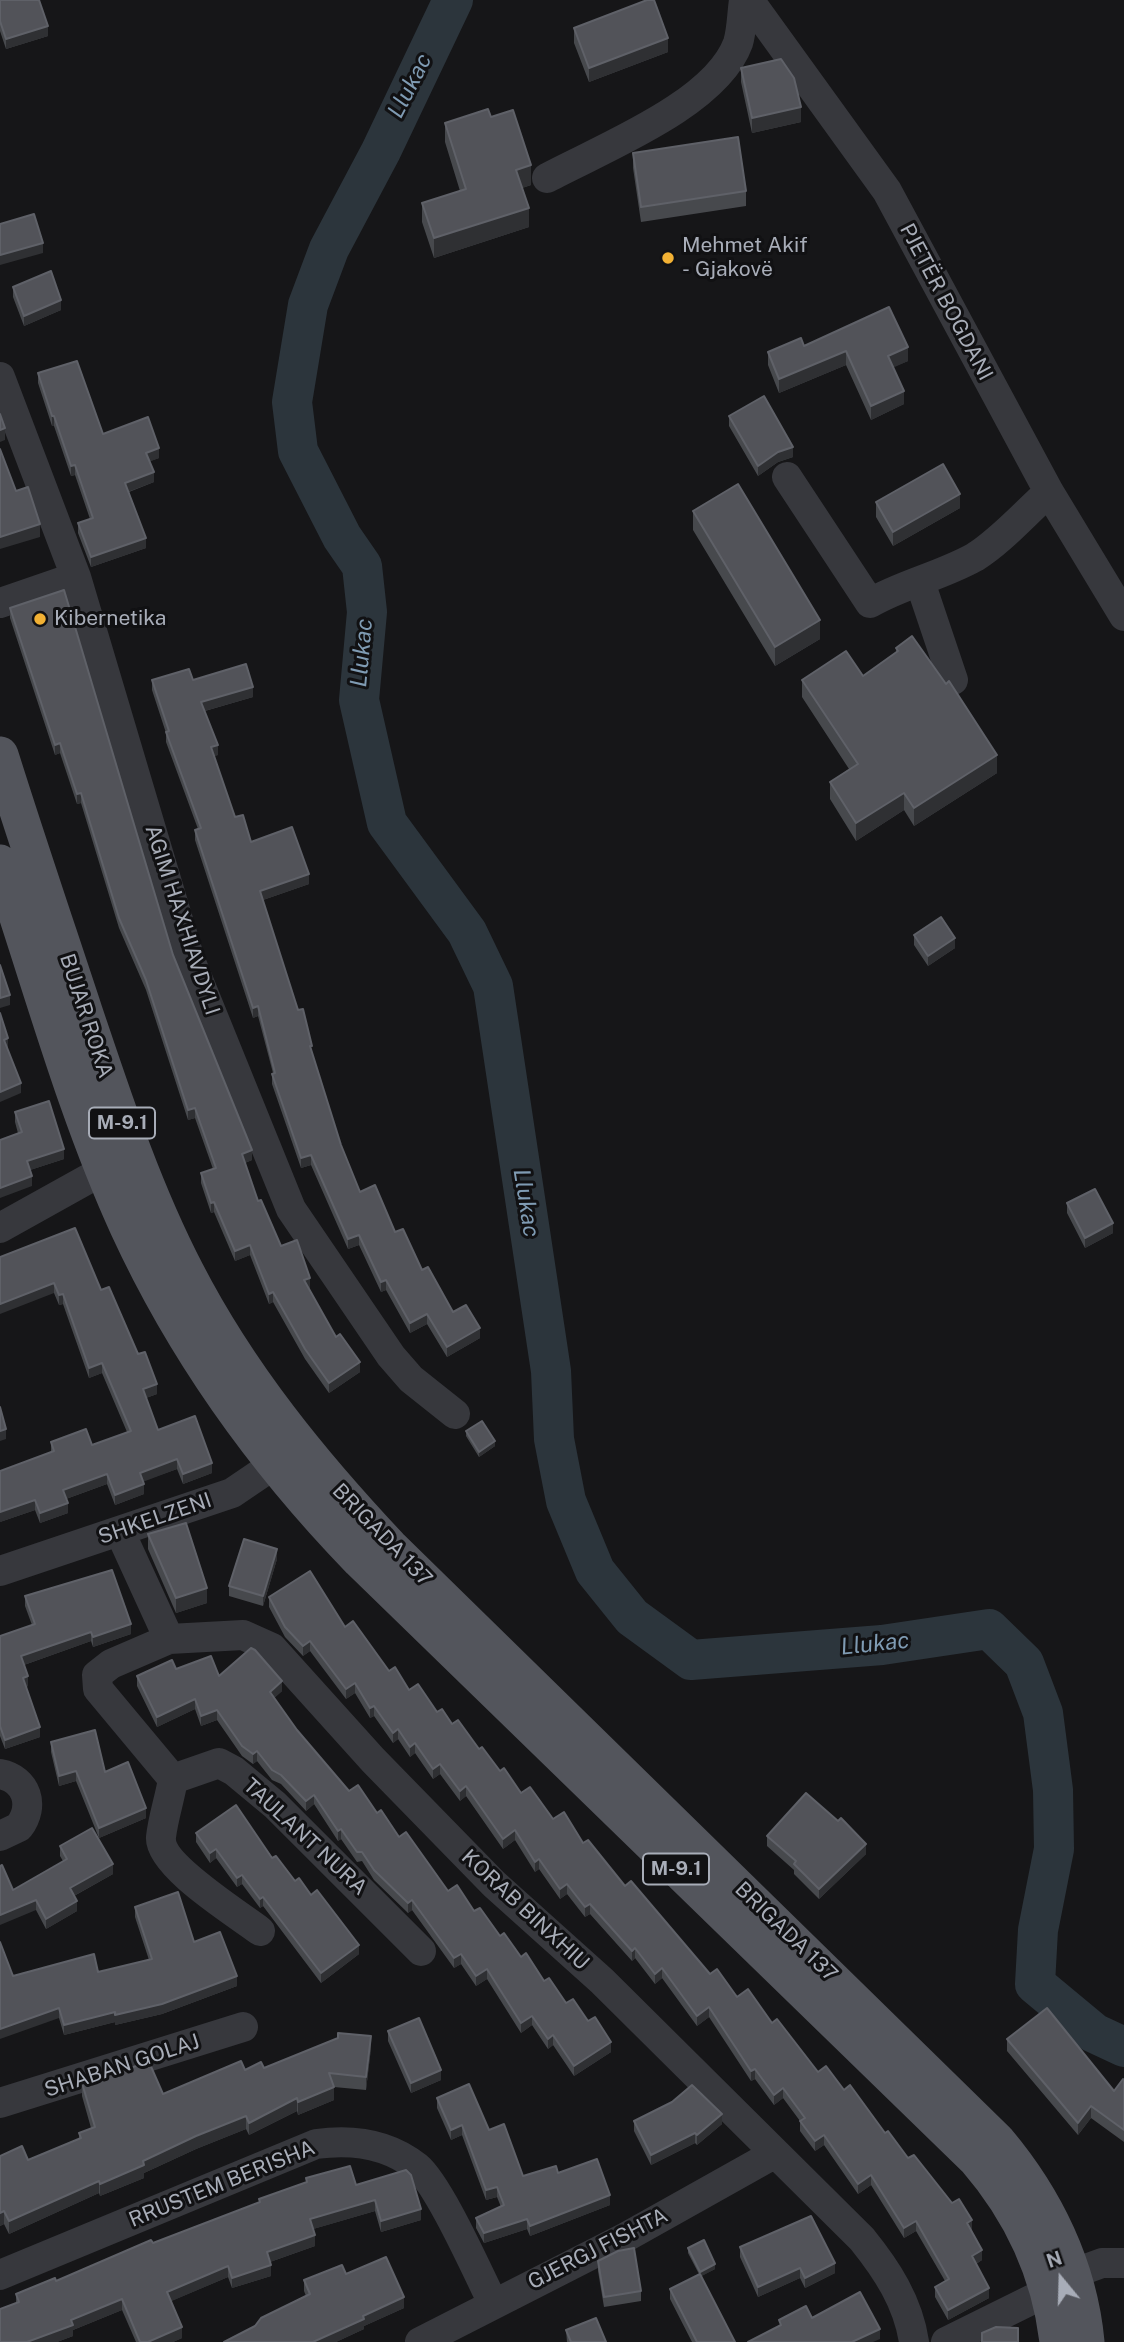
<!DOCTYPE html>
<meta charset="utf-8">
<style>
body{margin:0}
#map{position:relative;width:1124px;height:2342px;overflow:hidden;background:#161618;font-family:"Public Sans",sans-serif}
canvas{display:block}
.north{position:absolute;left:1026px;top:2244px;width:70px;height:70px;-webkit-text-stroke:5px #111113;paint-order:stroke;rotate:341deg;font-size:19px;font-weight:700;line-height:28px;text-align:center;color:#a8adb8}
.north::after{content:'';display:block;margin:auto;width:24px;height:32px;background:#a8adb8;clip-path:polygon(50% 0,100% 100%,50% 72%,0 100%)}
</style>
<div id="map">
<canvas width="1124" height="2342"></canvas>
<div class="north">N</div>
</div>
<script>
const ctx = document.querySelector('canvas').getContext('2d');
ctx.lineJoin = 'round';
function stroke(path, color, width, dash) { ctx.strokeStyle = color; ctx.lineWidth = width; ctx.lineCap = dash ? 'butt' : 'round'; ctx.setLineDash(dash || []); ctx.stroke(path); }
function fillPath(path, color) { ctx.fillStyle = color; ctx.fill(path, 'evenodd'); }
function drawText(font, color, halo, rows, align = 'center') {
  ctx.font = font + ' "Public Sans",sans-serif'; ctx.lineWidth = 6; ctx.setLineDash([]); ctx.textBaseline = 'middle'; ctx.strokeStyle = halo; ctx.fillStyle = color; for (const [text, x, y, turn = 0] of rows) {
    ctx.save(); ctx.translate(x, y); ctx.rotate((+turn || 0) * Math.PI / 180); ctx.textAlign = isNaN(turn) ? turn : align; if (halo) ctx.strokeText(text, 0, 0); ctx.fillText(text, 0, 0); ctx.restore();
  }
}
stroke(new Path2D(`
 M 453,0 L 381,151 L 329,249 L 308,305 L 292,402 L 298,451 L 342,537 L 362,566 L 367,612 L 359,700 L 387,823 L 467,932 L 493,986 L 551,1371 L 554,1439 L 566,1501 L 595,1571 L 632,1617 L 691,1660 L 882,1645 L 989,1629 L 1024,1663 L 1043,1713 L 1053,1790 L 1054,1849 L 1038,1930 L 1035,1984 L 1094,2033 L 1124,2047`), '#2c353c', 40);
stroke(new Path2D(`
 M 749,0 L 887,191 L 1049,492 L 1124,616
 M 547,178 C 603,148 716,104 738,43 C 742,30 742,13 744,0
 M 0,377 L 76,577 L 190,960 L 291,1209 L 391,1356 L 411,1379 L 455,1414
 M 787,477 L 870,603 C 903,584 941,576 975,557 C 1002,540 1025,513 1049,492
 M 920,582 L 953,680
 M 0,603 L 76,577
 M 0,1228 L 104,1170
 M 120,1532 L 169,1639 L 243,1635 L 272,1648 L 373,1760 L 494,1884 L 602,1981 L 862,2239 C 887,2270 908,2302 914,2342
 M 0,1571 L 232,1493 L 294,1451
 M 169,1639 L 111,1664 L 97,1675 L 98,1689 L 173,1779 C 170,1798 163,1818 161,1837 C 158,1865 238,1914 260,1931
 M 0,1774 C 27,1779 35,1806 19,1827 L 0,1836
 M 173,1779 L 219,1763 L 234,1771 L 275,1805 L 421,1951
 M 0,2103 L 243,2027
 M 1072,2274 L 1102,2263 L 1124,2263
 M 0,2275 L 316,2144 C 352,2139 387,2143 417,2167 C 439,2185 478,2273 493,2303
 M 420,2342 L 626,2237 L 774,2154
 M 946,2342 L 1049,2291`), '#37383d', 30);
stroke(new Path2D(`
 M 0,755 C 27,841 56,926 84,1011 C 114,1100 143,1189 186,1272 C 239,1375 312,1464 390,1547 L 997,2141 C 1045,2198 1079,2267 1086,2342
 M 0,863 C 41,984 75,1111 128,1227 C 185,1351 265,1462 360,1560 L 976,2159 C 1021,2211 1050,2273 1058,2342`), '#53555c', 37);
fillPath(new Path2D(`
 M 0,0 L 48,36 L 6,49 L 0,31 Z
 M 574,28 L 668,52 L 589,82 L 574,43 Z
 M 741,68 L 801,122 L 752,133 L 741,82 Z
 M 491,117 L 531,185 L 522,188 L 529,227 L 434,258 L 422,222 L 422,203 L 460,191 L 445,142 L 445,123 Z
 M 633,153 L 746,191 L 746,206 L 641,222 L 633,168 Z
 M 13,287 L 61,310 L 24,326 L 13,297 Z
 M 804,346 L 908,361 L 893,367 L 904,404 L 871,420 L 846,365 L 779,393 L 768,365 L 768,352 Z
 M 38,373 L 103,434 L 159,458 L 150,461 L 154,482 L 129,492 L 146,548 L 91,567 L 78,533 L 78,523 L 90,519 L 75,475 L 71,476 L 54,426 L 52,426 L 38,383 Z
 M 729,416 L 793,457 L 778,462 L 758,476 L 729,426 Z
 M 876,502 L 960,508 L 893,546 L 876,517 Z
 M 693,511 L 820,639 L 775,666 L 693,530 Z
 M 10,608 L 173,955 L 252,1160 L 245,1163 L 258,1201 L 281,1246 L 310,1288 L 309,1288 L 336,1337 L 360,1372 L 329,1393 L 305,1359 L 273,1302 L 269,1304 L 250,1255 L 235,1261 L 214,1212 L 211,1213 L 201,1183 L 201,1173 L 213,1169 L 195,1118 L 188,1120 L 146,990 L 119,928 L 81,803 L 77,804 L 60,753 L 55,755 L 10,618 Z
 M 896,648 L 997,773 L 914,826 L 904,810 L 856,841 L 830,799 L 830,782 L 849,769 L 802,697 L 802,680 L 863,676 L 896,653 Z
 M 152,680 L 193,680 L 253,697 L 205,711 L 218,755 L 214,756 L 235,817 L 251,842 L 309,884 L 263,900 L 341,1145 L 360,1192 L 395,1232 L 453,1312 L 480,1338 L 447,1357 L 427,1324 L 410,1333 L 386,1290 L 381,1292 L 359,1245 L 348,1249 L 311,1165 L 301,1168 L 272,1084 L 272,1074 L 273,1073 L 258,1016 L 253,1018 L 195,840 L 195,830 L 198,829 L 166,742 L 166,733 L 152,690 Z
 M 914,935 L 955,948 L 928,966 L 914,945 Z
 M 15,1112 L 64,1159 L 30,1170 L 32,1186 L 15,1122 Z
 M 1067,1203 L 1113,1233 L 1085,1248 L 1067,1213 Z
 M 0,1257 L 101,1290 L 138,1354 L 157,1394 L 146,1398 L 158,1430 L 212,1473 L 183,1484 L 177,1469 L 143,1481 L 144,1494 L 115,1505 L 107,1484 L 66,1499 L 68,1513 L 40,1523 L 35,1510 L 0,1522 L 51,1452 L 51,1442 L 92,1445 L 127,1432 L 102,1373 L 89,1378 L 63,1304 L 59,1305 L 54,1293 Z
 M 466,1431 L 495,1446 L 479,1457 L 466,1436 Z
 M 148,1534 L 207,1603 L 176,1613 L 148,1549 Z
 M 277,1559 L 263,1606 L 229,1596 L 229,1586 Z
 M 25,1596 L 131,1634 L 93,1647 L 91,1641 L 24,1665 L 28,1686 L 26,1687 L 40,1737 L 5,1749 L 0,1736 L 0,1636 L 32,1625 L 25,1606 Z
 M 269,1597 L 345,1627 L 409,1690 L 452,1724 L 479,1749 L 521,1793 L 583,1843 L 710,1974 L 772,2023 L 818,2072 L 844,2090 L 908,2158 L 972,2230 L 971,2231 L 982,2260 L 976,2264 L 989,2298 L 948,2320 L 935,2297 L 935,2287 L 945,2281 L 916,2231 L 904,2238 L 871,2185 L 858,2194 L 824,2145 L 815,2151 L 800,2131 L 800,2121 L 783,2098 L 774,2105 L 755,2079 L 751,2081 L 709,2017 L 697,2026 L 662,1978 L 655,1984 L 635,1958 L 632,1961 L 590,1914 L 585,1917 L 567,1894 L 560,1899 L 539,1869 L 535,1872 L 515,1840 L 503,1849 L 466,1796 L 460,1801 L 440,1774 L 433,1779 L 415,1753 L 410,1757 L 398,1739 L 393,1743 L 374,1716 L 370,1718 L 355,1693 L 346,1699 L 310,1651 L 303,1656 L 285,1637 L 269,1607 Z
 M 176,1669 L 219,1676 L 282,1691 L 274,1698 L 297,1730 L 349,1791 L 377,1813 L 448,1891 L 474,1911 L 566,2003 L 588,2021 L 611,2052 L 574,2076 L 553,2045 L 548,2049 L 532,2025 L 521,2033 L 487,1979 L 476,1986 L 461,1964 L 454,1968 L 412,1910 L 408,1913 L 374,1880 L 362,1861 L 357,1862 L 341,1839 L 338,1841 L 314,1804 L 306,1811 L 281,1784 L 272,1780 L 257,1761 L 253,1764 L 242,1756 L 217,1720 L 201,1726 L 195,1709 L 157,1727 L 137,1686 L 137,1676 Z
 M 51,1742 L 105,1772 L 146,1818 L 99,1838 L 76,1781 L 59,1786 L 51,1752 Z
 M 196,1833 L 272,1858 L 311,1895 L 359,1954 L 321,1983 L 263,1906 L 260,1908 L 242,1884 L 237,1887 L 216,1858 L 210,1863 L 196,1842 Z
 M 767,1836 L 866,1854 L 819,1899 L 794,1874 L 794,1870 L 767,1846 Z
 M 60,1846 L 113,1874 L 74,1896 L 77,1911 L 46,1929 L 36,1910 L 13,1890 L 63,1861 L 60,1856 Z
 M 135,1907 L 194,1942 L 237,1986 L 162,2014 L 115,2025 L 115,2022 L 64,2035 L 59,2018 L 13,1976 L 98,1972 L 149,1960 L 135,1917 Z
 M 388,2031 L 441,2080 L 411,2093 L 388,2041 Z
 M 1007,2039 L 1114,2091 L 1124,2080 L 1124,2142 L 1091,2118 L 1078,2135 L 1007,2051 Z
 M 371,2048 L 366,2090 L 334,2087 L 334,2100 L 298,2115 L 297,2111 L 249,2135 L 246,2129 L 196,2149 L 144,2173 L 144,2178 L 100,2196 L 99,2193 L 9,2234 L 4,2224 L 0,2226 L 0,2156 L 28,2160 L 79,2139 L 79,2133 L 91,2128 L 82,2096 L 82,2083 L 163,2094 L 245,2070 L 264,2068 Z
 M 437,2098 L 489,2130 L 523,2176 L 558,2173 L 610,2205 L 530,2236 L 527,2229 L 484,2243 L 476,2228 L 476,2218 L 501,2207 L 497,2197 L 486,2200 L 462,2135 L 451,2140 L 437,2108 Z
 M 634,2121 L 722,2124 L 697,2145 L 695,2143 L 651,2165 L 634,2131 Z
 M 306,2178 L 356,2185 L 421,2220 L 381,2232 L 375,2211 L 313,2229 L 315,2246 L 270,2262 L 271,2276 L 232,2288 L 228,2277 L 171,2301 L 182,2338 L 173,2342 L 136,2342 L 122,2310 L 73,2330 L 73,2336 L 57,2342 L 0,2342 L 16,2303 L 16,2294 L 56,2281 L 259,2202 L 259,2199 L 306,2182 Z
 M 740,2247 L 835,2273 L 805,2288 L 800,2278 L 758,2297 L 740,2257 Z
 M 688,2248 L 715,2269 L 701,2276 L 735,2342 L 692,2342 L 670,2299 L 670,2289 L 699,2274 L 688,2253 Z
 M 598,2261 L 641,2291 L 641,2301 L 604,2307 L 598,2271 Z
 M 346,2274 L 404,2308 L 364,2326 L 364,2329 L 336,2342 L 224,2342 L 255,2326 L 306,2296 L 304,2291 L 304,2280 Z
 M 566,2330 L 606,2342 L 567,2342 Z`), '#47494d');
fillPath(new Path2D(`
 M 48,26 L 48,36 L 6,49 L 6,39 Z
 M 668,38 L 668,52 L 589,82 L 589,68 Z
 M 801,107 L 801,122 L 752,133 L 752,118 Z
 M 531,165 L 531,185 L 516,190 L 516,170 Z
 M 529,208 L 529,227 L 434,258 L 434,238 Z
 M 43,243 L 43,253 L 0,265 L 0,255 Z
 M 61,300 L 61,310 L 24,326 L 24,316 Z
 M 908,347 L 908,361 L 888,370 L 888,356 Z
 M 846,351 L 846,365 L 779,393 L 779,379 Z
 M 904,391 L 904,404 L 871,420 L 871,406 Z
 M 52,416 L 54,416 L 54,426 L 52,426 Z
 M 5,428 L 5,440 L 0,442 L 0,430 Z
 M 793,447 L 793,457 L 778,462 L 758,476 L 758,466 L 778,452 Z
 M 159,448 L 159,458 L 146,463 L 146,453 Z
 M 75,465 L 75,475 L 71,476 L 71,466 Z
 M 154,472 L 154,482 L 125,493 L 125,483 Z
 M 960,494 L 960,508 L 893,546 L 893,532 Z
 M 40,524 L 40,537 L 0,549 L 0,537 Z
 M 146,538 L 146,548 L 91,567 L 91,557 Z
 M 820,620 L 820,639 L 775,666 L 775,647 Z
 M 253,687 L 253,697 L 201,712 L 201,702 Z
 M 60,743 L 60,753 L 55,755 L 55,745 Z
 M 218,745 L 218,755 L 211,757 L 211,747 Z
 M 997,755 L 997,773 L 914,826 L 914,808 Z
 M 81,793 L 81,803 L 77,804 L 77,794 Z
 M 904,793 L 904,810 L 856,841 L 856,823 Z
 M 309,874 L 309,884 L 260,901 L 260,891 Z
 M 955,938 L 955,948 L 928,966 L 928,956 Z
 M 10,995 L 10,1005 L 0,1008 L 0,998 Z
 M 258,1006 L 258,1016 L 253,1018 L 253,1008 Z
 M 8,1038 L 8,1048 L 4,1050 L 4,1040 Z
 M 21,1083 L 21,1093 L 0,1102 L 0,1092 Z
 M 195,1108 L 195,1118 L 188,1120 L 188,1110 Z
 M 64,1149 L 64,1159 L 27,1171 L 27,1161 Z
 M 252,1150 L 252,1160 L 242,1164 L 242,1154 Z
 M 311,1155 L 311,1165 L 301,1168 L 301,1158 Z
 M 32,1176 L 32,1186 L 0,1198 L 0,1188 Z
 M 214,1202 L 214,1212 L 211,1213 L 211,1203 Z
 M 1113,1223 L 1113,1233 L 1085,1248 L 1085,1238 Z
 M 359,1235 L 359,1245 L 348,1249 L 348,1239 Z
 M 250,1245 L 250,1255 L 235,1261 L 235,1251 Z
 M 310,1278 L 310,1288 L 304,1290 L 304,1280 Z
 M 386,1280 L 386,1290 L 381,1292 L 381,1282 Z
 M 54,1283 L 54,1293 L 0,1314 L 0,1304 Z
 M 273,1292 L 273,1302 L 269,1304 L 269,1294 Z
 M 63,1294 L 63,1304 L 59,1305 L 59,1295 Z
 M 427,1314 L 427,1324 L 410,1333 L 410,1323 Z
 M 480,1328 L 480,1338 L 447,1357 L 447,1347 Z
 M 360,1362 L 360,1372 L 329,1393 L 329,1383 Z
 M 102,1363 L 102,1373 L 89,1378 L 89,1368 Z
 M 157,1384 L 157,1394 L 143,1399 L 143,1389 Z
 M 6,1429 L 6,1439 L 0,1441 L 0,1431 Z
 M 495,1441 L 495,1446 L 479,1457 L 479,1452 Z
 M 177,1459 L 177,1469 L 140,1483 L 140,1473 Z
 M 212,1463 L 212,1473 L 183,1484 L 183,1474 Z
 M 107,1474 L 107,1484 L 63,1500 L 63,1490 Z
 M 144,1484 L 144,1494 L 115,1505 L 115,1495 Z
 M 35,1500 L 35,1510 L 0,1522 L 0,1512 Z
 M 68,1503 L 68,1513 L 40,1523 L 40,1513 Z
 M 277,1549 L 277,1559 L 263,1606 L 263,1596 Z
 M 207,1588 L 207,1603 L 176,1613 L 176,1598 Z
 M 131,1624 L 131,1634 L 93,1647 L 93,1637 Z
 M 91,1632 L 91,1641 L 21,1666 L 21,1656 Z
 M 310,1641 L 310,1651 L 303,1656 L 303,1646 Z
 M 28,1676 L 28,1686 L 23,1688 L 23,1678 Z
 M 282,1681 L 282,1691 L 270,1702 L 270,1692 Z
 M 355,1683 L 355,1693 L 346,1699 L 346,1689 Z
 M 195,1699 L 195,1709 L 157,1727 L 157,1717 Z
 M 374,1706 L 374,1716 L 370,1718 L 370,1708 Z
 M 217,1710 L 217,1720 L 201,1726 L 201,1716 Z
 M 40,1727 L 40,1737 L 5,1749 L 5,1740 Z
 M 398,1729 L 398,1739 L 393,1743 L 393,1733 Z
 M 415,1743 L 415,1753 L 410,1757 L 410,1747 Z
 M 257,1751 L 257,1761 L 253,1764 L 253,1754 Z
 M 440,1764 L 440,1774 L 433,1779 L 433,1769 Z
 M 76,1771 L 76,1781 L 59,1786 L 59,1776 Z
 M 466,1786 L 466,1796 L 460,1801 L 460,1791 Z
 M 314,1795 L 314,1804 L 306,1811 L 306,1801 Z
 M 146,1808 L 146,1818 L 99,1838 L 99,1828 Z
 M 341,1829 L 341,1839 L 338,1841 L 338,1831 Z
 M 515,1830 L 515,1840 L 503,1849 L 503,1839 Z
 M 866,1844 L 866,1854 L 819,1899 L 819,1889 Z
 M 216,1849 L 216,1858 L 210,1863 L 210,1853 Z
 M 539,1859 L 539,1869 L 535,1872 L 535,1862 Z
 M 113,1864 L 113,1874 L 70,1898 L 70,1888 Z
 M 242,1875 L 242,1884 L 237,1887 L 237,1878 Z
 M 567,1884 L 567,1894 L 560,1899 L 560,1889 Z
 M 263,1897 L 263,1906 L 260,1908 L 260,1899 Z
 M 36,1900 L 36,1910 L 0,1925 L 0,1915 Z
 M 412,1900 L 412,1910 L 408,1913 L 408,1903 Z
 M 77,1901 L 77,1911 L 46,1929 L 46,1919 Z
 M 590,1904 L 590,1914 L 585,1917 L 585,1907 Z
 M 359,1945 L 359,1954 L 321,1983 L 321,1973 Z
 M 635,1948 L 635,1958 L 632,1961 L 632,1951 Z
 M 461,1954 L 461,1964 L 454,1968 L 454,1958 Z
 M 662,1968 L 662,1978 L 655,1984 L 655,1974 Z
 M 487,1969 L 487,1979 L 476,1986 L 476,1976 Z
 M 237,1976 L 237,1986 L 162,2014 L 115,2025 L 115,2015 Z
 M 709,2007 L 709,2017 L 697,2026 L 697,2016 Z
 M 59,2008 L 59,2018 L 0,2039 L 0,2029 Z
 M 115,2012 L 115,2022 L 64,2035 L 64,2025 Z
 M 532,2016 L 532,2025 L 521,2033 L 521,2023 Z
 M 553,2035 L 553,2045 L 548,2049 L 548,2039 Z
 M 371,2036 L 371,2048 L 366,2090 L 366,2077 Z
 M 611,2042 L 611,2052 L 574,2076 L 574,2066 Z
 M 755,2069 L 755,2079 L 751,2081 L 751,2071 Z
 M 441,2070 L 441,2080 L 411,2093 L 411,2083 Z
 M 334,2087 L 334,2100 L 298,2115 L 298,2102 Z
 M 783,2088 L 783,2098 L 774,2105 L 774,2095 Z
 M 297,2098 L 297,2111 L 249,2135 L 249,2123 Z
 M 1091,2106 L 1091,2118 L 1078,2135 L 1078,2123 Z
 M 722,2114 L 722,2124 L 697,2145 L 697,2135 Z
 M 246,2116 L 246,2129 L 196,2149 L 144,2173 L 144,2178 L 100,2196 L 100,2184 L 143,2161 L 196,2136 Z
 M 462,2125 L 462,2135 L 451,2140 L 451,2130 Z
 M 695,2133 L 695,2143 L 651,2165 L 651,2155 Z
 M 824,2135 L 824,2145 L 815,2151 L 815,2141 Z
 M 871,2175 L 871,2185 L 858,2194 L 858,2184 Z
 M 99,2181 L 99,2193 L 9,2234 L 9,2221 Z
 M 497,2187 L 497,2197 L 486,2200 L 486,2190 Z
 M 610,2195 L 610,2205 L 530,2236 L 530,2226 Z
 M 375,2200 L 375,2211 L 310,2230 L 310,2219 Z
 M 421,2209 L 421,2220 L 381,2232 L 381,2221 Z
 M 4,2211 L 4,2224 L 0,2226 L 0,2213 Z
 M 527,2219 L 527,2229 L 484,2243 L 484,2233 Z
 M 972,2220 L 972,2230 L 967,2233 L 967,2223 Z
 M 916,2221 L 916,2231 L 904,2238 L 904,2228 Z
 M 315,2235 L 315,2246 L 267,2263 L 267,2252 Z
 M 982,2250 L 982,2260 L 972,2266 L 972,2256 Z
 M 835,2263 L 835,2273 L 805,2288 L 805,2278 Z
 M 715,2264 L 715,2269 L 700,2277 L 700,2272 Z
 M 271,2265 L 271,2276 L 232,2288 L 232,2278 Z
 M 228,2266 L 228,2277 L 167,2303 L 167,2292 Z
 M 800,2268 L 800,2278 L 758,2297 L 758,2287 Z
 M 989,2288 L 989,2298 L 948,2320 L 948,2310 Z
 M 404,2297 L 404,2308 L 364,2326 L 364,2329 L 336,2342 L 313,2342 L 363,2316 Z
 M 122,2299 L 122,2310 L 73,2330 L 73,2336 L 57,2342 L 27,2342 L 71,2320 Z
 M 182,2327 L 182,2338 L 173,2342 L 148,2342 Z
 M 880,2329 L 880,2339 L 873,2342 L 852,2342 Z`), '#2f3033');
const building = new Path2D(`
 M 0,0 L 39,0 L 48,26 L 6,39 L 0,21 Z
 M 647,0 L 654,0 L 668,38 L 589,68 L 574,28 Z
 M 781,59 L 794,78 L 801,107 L 752,118 L 741,68 Z
 M 488,109 L 491,117 L 513,110 L 531,165 L 516,170 L 529,208 L 434,238 L 422,203 L 466,189 L 445,123 Z
 M 738,137 L 746,191 L 641,207 L 633,153 Z
 M 34,214 L 43,243 L 0,255 L 0,224 Z
 M 51,271 L 61,300 L 24,316 L 13,287 Z
 M 889,307 L 908,347 L 888,356 L 904,391 L 871,406 L 846,351 L 779,379 L 768,352 L 801,338 L 804,346 Z
 M 77,361 L 103,434 L 148,417 L 159,448 L 146,453 L 154,472 L 125,483 L 146,538 L 91,557 L 78,523 L 93,518 L 75,465 L 71,466 L 54,416 L 52,416 L 38,373 Z
 M 764,396 L 793,447 L 778,452 L 758,466 L 729,416 Z
 M 0,414 L 5,428 L 0,430 Z
 M 0,449 L 16,491 L 28,487 L 40,524 L 0,537 Z
 M 943,464 L 960,494 L 893,532 L 876,502 Z
 M 738,484 L 820,620 L 775,647 L 693,511 Z
 M 64,590 L 173,955 L 252,1150 L 242,1154 L 258,1201 L 261,1200 L 281,1246 L 297,1240 L 310,1278 L 304,1280 L 336,1337 L 340,1334 L 360,1362 L 329,1383 L 305,1349 L 273,1292 L 269,1294 L 250,1245 L 235,1251 L 214,1202 L 211,1203 L 201,1173 L 216,1168 L 195,1108 L 188,1110 L 146,980 L 119,918 L 81,793 L 77,794 L 60,743 L 55,745 L 10,608 Z
 M 912,636 L 946,684 L 949,681 L 997,755 L 914,808 L 904,793 L 856,823 L 830,782 L 858,764 L 802,680 L 846,651 L 863,676 L 898,651 L 896,648 Z
 M 246,664 L 253,687 L 201,702 L 218,745 L 211,747 L 235,817 L 243,815 L 251,842 L 292,827 L 309,874 L 260,891 L 298,1010 L 303,1009 L 312,1046 L 310,1046 L 341,1145 L 360,1192 L 375,1185 L 395,1232 L 403,1229 L 422,1270 L 428,1267 L 453,1312 L 466,1305 L 480,1328 L 447,1347 L 427,1314 L 410,1323 L 386,1280 L 381,1282 L 359,1235 L 348,1239 L 311,1155 L 301,1158 L 272,1074 L 275,1073 L 258,1006 L 253,1008 L 195,830 L 201,828 L 166,732 L 169,731 L 152,680 L 189,669 L 193,680 Z
 M 941,917 L 955,938 L 928,956 L 914,935 Z
 M 0,965 L 10,995 L 0,998 Z
 M 0,1013 L 8,1038 L 4,1040 L 21,1083 L 0,1092 Z
 M 49,1101 L 64,1149 L 27,1161 L 32,1176 L 0,1188 L 0,1140 L 22,1132 L 15,1112 Z
 M 1095,1189 L 1113,1223 L 1085,1238 L 1067,1203 Z
 M 75,1228 L 101,1290 L 109,1287 L 138,1354 L 145,1352 L 157,1384 L 143,1389 L 158,1430 L 195,1416 L 212,1463 L 183,1474 L 177,1459 L 140,1473 L 144,1484 L 115,1495 L 107,1474 L 63,1490 L 68,1503 L 40,1513 L 35,1500 L 0,1512 L 0,1471 L 54,1451 L 51,1442 L 86,1429 L 92,1445 L 131,1431 L 102,1363 L 89,1368 L 63,1294 L 59,1295 L 54,1283 L 0,1304 L 0,1257 Z
 M 0,1407 L 6,1429 L 0,1431 Z
 M 482,1421 L 495,1441 L 479,1452 L 466,1431 Z
 M 186,1523 L 207,1588 L 176,1598 L 148,1534 Z
 M 244,1539 L 277,1549 L 263,1596 L 229,1586 Z
 M 112,1570 L 131,1624 L 93,1637 L 91,1632 L 21,1656 L 28,1676 L 23,1678 L 40,1727 L 5,1740 L 0,1726 L 0,1636 L 35,1624 L 25,1596 Z
 M 310,1571 L 345,1627 L 353,1621 L 389,1671 L 395,1667 L 409,1690 L 418,1684 L 437,1712 L 442,1709 L 452,1724 L 458,1720 L 479,1749 L 482,1747 L 500,1771 L 504,1768 L 521,1793 L 530,1787 L 553,1819 L 564,1812 L 583,1843 L 588,1840 L 625,1886 L 631,1881 L 710,1974 L 717,1969 L 737,1997 L 748,1989 L 772,2023 L 777,2019 L 818,2072 L 826,2066 L 844,2090 L 850,2085 L 885,2133 L 888,2131 L 908,2158 L 914,2155 L 952,2203 L 959,2199 L 972,2220 L 967,2223 L 982,2250 L 972,2256 L 989,2288 L 948,2310 L 935,2287 L 949,2279 L 916,2221 L 904,2228 L 871,2175 L 858,2184 L 824,2135 L 815,2141 L 800,2121 L 805,2118 L 783,2088 L 774,2095 L 755,2069 L 751,2071 L 709,2007 L 697,2016 L 662,1968 L 655,1974 L 635,1948 L 632,1951 L 590,1904 L 585,1907 L 567,1884 L 560,1889 L 539,1859 L 535,1862 L 515,1830 L 503,1839 L 466,1786 L 460,1791 L 440,1764 L 433,1769 L 415,1743 L 410,1747 L 398,1729 L 393,1733 L 374,1706 L 370,1708 L 355,1683 L 346,1689 L 310,1641 L 303,1646 L 285,1627 L 269,1597 Z
 M 251,1648 L 255,1650 L 282,1681 L 270,1692 L 297,1730 L 349,1791 L 358,1785 L 377,1813 L 381,1810 L 399,1837 L 406,1832 L 448,1891 L 457,1885 L 474,1911 L 480,1908 L 500,1936 L 504,1933 L 521,1957 L 526,1953 L 544,1981 L 549,1978 L 566,2003 L 573,1999 L 588,2021 L 595,2017 L 611,2042 L 574,2066 L 553,2035 L 548,2039 L 532,2016 L 521,2023 L 487,1969 L 476,1976 L 461,1954 L 454,1958 L 412,1900 L 408,1903 L 374,1870 L 362,1852 L 357,1852 L 341,1829 L 338,1831 L 314,1795 L 306,1801 L 281,1775 L 272,1770 L 257,1751 L 253,1754 L 242,1746 L 217,1710 L 201,1716 L 195,1699 L 157,1717 L 137,1676 L 172,1660 L 176,1669 L 211,1656 L 219,1676 Z
 M 95,1730 L 105,1772 L 128,1762 L 146,1808 L 99,1828 L 76,1771 L 59,1776 L 51,1742 Z
 M 806,1793 L 838,1821 L 841,1818 L 866,1844 L 819,1889 L 794,1864 L 796,1861 L 767,1836 Z
 M 236,1805 L 272,1858 L 276,1856 L 295,1881 L 299,1878 L 311,1895 L 317,1890 L 359,1945 L 321,1973 L 263,1897 L 260,1899 L 242,1875 L 237,1878 L 216,1849 L 210,1853 L 196,1833 Z
 M 92,1828 L 113,1864 L 70,1888 L 77,1901 L 46,1919 L 36,1900 L 0,1915 L 0,1866 L 2,1865 L 13,1890 L 67,1859 L 60,1846 Z
 M 178,1892 L 194,1942 L 220,1932 L 237,1976 L 162,2004 L 115,2015 L 115,2012 L 64,2025 L 59,2008 L 0,2029 L 0,1942 L 13,1976 L 94,1954 L 98,1972 L 152,1959 L 135,1907 Z
 M 1047,2008 L 1114,2091 L 1123,2079 L 1124,2080 L 1124,2130 L 1091,2106 L 1078,2123 L 1007,2039 Z
 M 419,2018 L 441,2070 L 411,2083 L 388,2031 Z
 M 338,2033 L 371,2036 L 366,2077 L 329,2073 L 334,2087 L 298,2102 L 297,2098 L 249,2123 L 246,2116 L 196,2136 L 143,2161 L 144,2165 L 100,2184 L 99,2181 L 9,2221 L 4,2211 L 0,2213 L 0,2156 L 22,2146 L 28,2160 L 81,2138 L 79,2133 L 95,2127 L 82,2083 L 149,2062 L 163,2094 L 241,2061 L 245,2070 L 261,2062 L 264,2068 L 338,2038 Z
 M 469,2084 L 489,2130 L 504,2124 L 523,2176 L 556,2166 L 558,2173 L 597,2159 L 610,2195 L 530,2226 L 527,2219 L 484,2233 L 476,2218 L 504,2205 L 497,2187 L 486,2190 L 462,2125 L 451,2130 L 437,2098 Z
 M 692,2085 L 722,2114 L 697,2135 L 695,2133 L 651,2155 L 634,2121 L 672,2102 Z
 M 350,2166 L 356,2185 L 406,2170 L 411,2175 L 421,2209 L 381,2221 L 375,2200 L 310,2219 L 315,2235 L 267,2252 L 271,2265 L 232,2278 L 228,2266 L 167,2292 L 182,2327 L 148,2342 L 140,2342 L 122,2299 L 71,2320 L 73,2325 L 27,2342 L 0,2342 L 0,2309 L 19,2302 L 16,2294 L 55,2278 L 56,2281 L 151,2240 L 153,2243 L 260,2202 L 259,2199 L 307,2182 L 306,2178 Z
 M 811,2216 L 835,2263 L 805,2278 L 800,2268 L 758,2287 L 740,2247 Z
 M 704,2240 L 715,2264 L 700,2272 L 688,2248 Z
 M 634,2248 L 641,2291 L 604,2297 L 598,2261 L 618,2251 Z
 M 386,2257 L 404,2297 L 363,2316 L 364,2319 L 313,2342 L 224,2342 L 255,2326 L 261,2318 L 310,2294 L 304,2280 L 342,2265 L 346,2274 Z
 M 700,2274 L 735,2342 L 697,2342 L 670,2289 Z
 M 860,2292 L 880,2329 L 852,2342 L 748,2342 L 781,2325 L 779,2320 L 806,2306 L 812,2318 Z
 M 596,2318 L 606,2342 L 571,2342 L 566,2330 Z
 M 996,2327 L 1018,2328 L 1018,2342 L 982,2342 L 982,2333 Z`);
fillPath(building, '#525359');
stroke(building, '#5f6168', 2);
for (const [x, y, r, color] of [
 [668,258,7,"#f2b134"],
 [40,619,7,"#f2b134"]
]) { const dot = new Path2D(); dot.arc(x, y, r, 0, 2 * Math.PI); ctx.fillStyle = color; ctx.fill(dot); stroke(dot, '#111113', 2.5); }
for (const [x, y, w] of [
 [122,1123,66],
 [676,1869,66]
]) { const box = new Path2D(); box.roundRect(x - w / 2, y - 15.5, w, 31, 5); ctx.fillStyle = '#111113'; ctx.fill(box); stroke(box, '#a8adb8', 2); }
drawText('bold 19px', '#a8adb8', null, [
 ["M-9.1",122,1123],
 ["M-9.1",676,1869]
]);
drawText('21px', '#a8adb8', '#111113', [
 ["Mehmet Akif",682,246],
 ["- Gjakovë",682,270],
 ["Kibernetika",54,619]
], 'left');
drawText('21px', '#a8adb8', '#111113', [
 ["PJETËR BOGDANI",946,302,62],
 ["AGIM HAXHIAVDYLI",182,920,72],
 ["BUJAR ROKA",86,1016,72],
 ["SHKELZENI",155,1519,-19],
 ["BRIGADA 137",382,1535,46],
 ["TAULANT NURA",305,1837,43],
 ["KORAB BINXHIU",525,1910,43],
 ["BRIGADA 137",786,1932,44],
 ["SHABAN GOLAJ",122,2066,-18],
 ["RRUSTEM BERISHA",222,2184,-22],
 ["GJERGJ FISHTA",598,2249,-27]
]);
drawText('italic 23px', '#7f9bb3', '#111113', [
 ["Llukac",410,86,-63],
 ["Llukac",362,653,-85],
 ["Llukac",526,1203,81],
 ["Llukac",875,1644,-6]
]);
</script>
